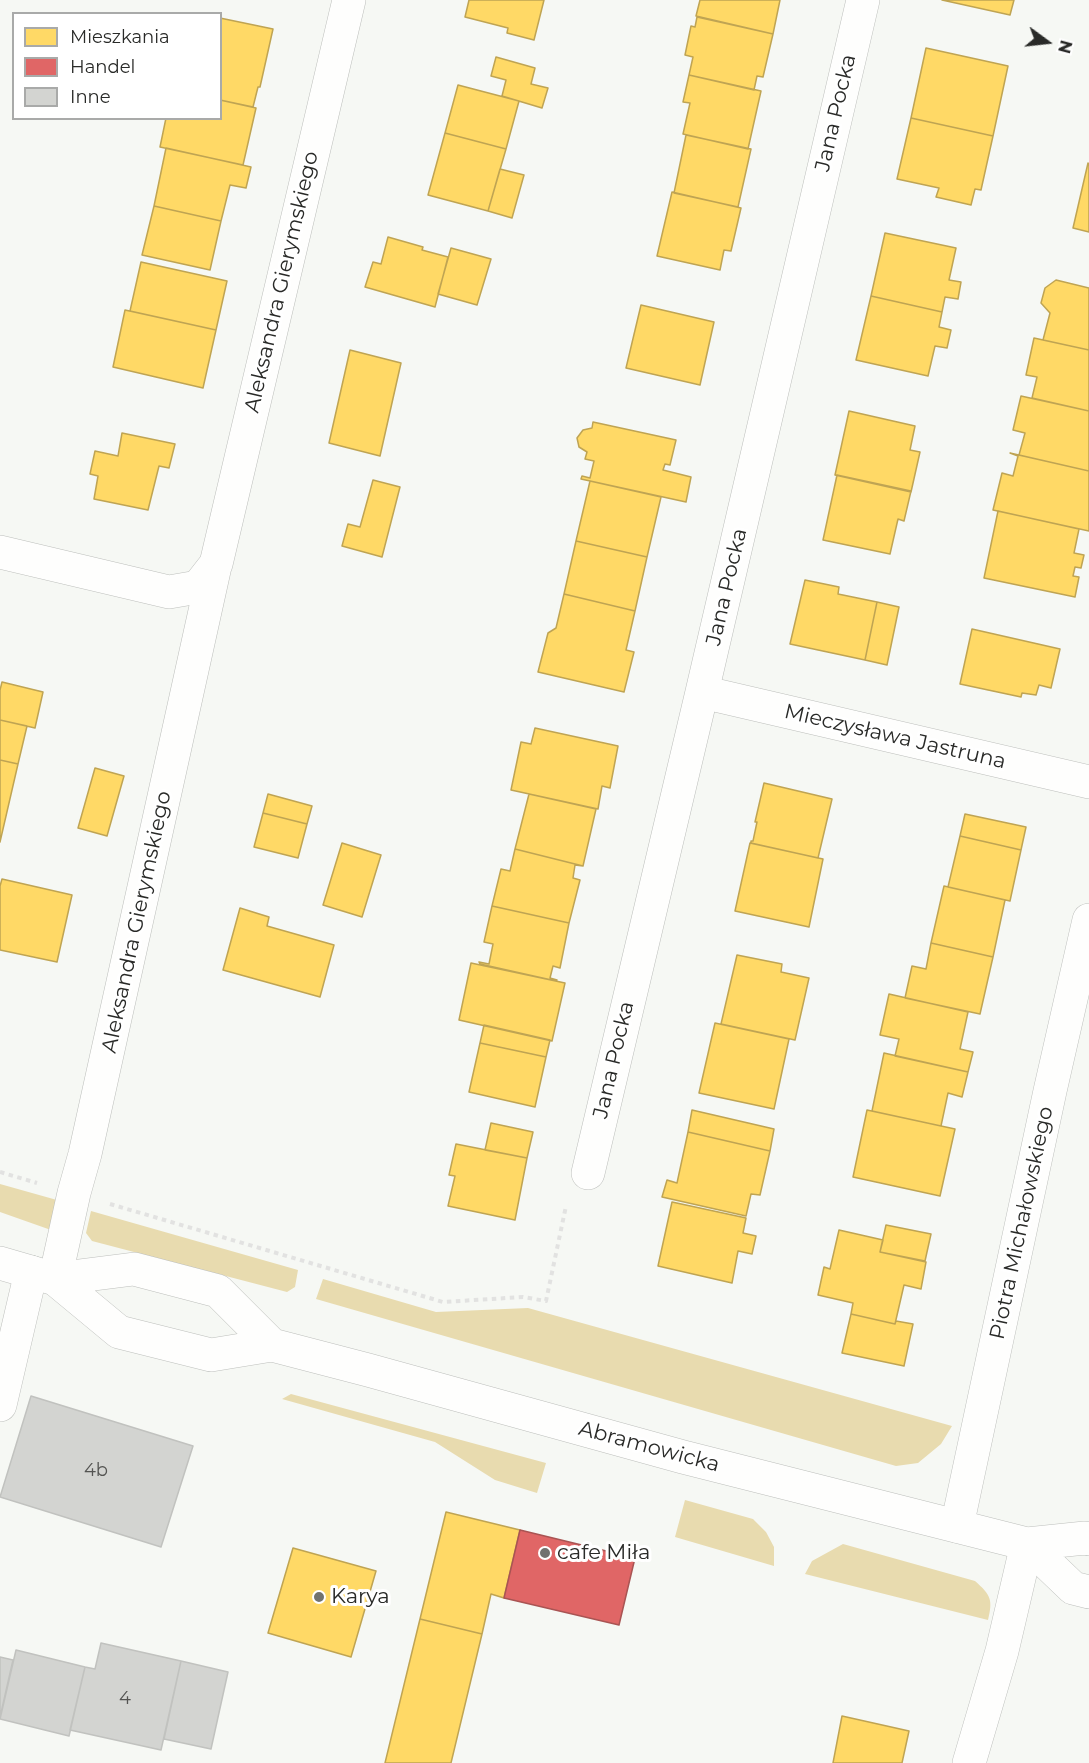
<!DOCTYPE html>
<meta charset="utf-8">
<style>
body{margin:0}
#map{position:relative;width:1089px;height:1763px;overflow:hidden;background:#f6f8f4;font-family:Montserrat,sans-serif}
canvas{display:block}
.legend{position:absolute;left:12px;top:12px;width:210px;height:108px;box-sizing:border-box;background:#fff;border:2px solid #a9aaa9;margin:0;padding:8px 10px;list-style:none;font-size:18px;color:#292a28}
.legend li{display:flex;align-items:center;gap:12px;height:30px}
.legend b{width:30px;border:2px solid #a9aaa9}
.north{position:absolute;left:1017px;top:12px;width:60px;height:60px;-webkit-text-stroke:4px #fff;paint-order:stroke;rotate:105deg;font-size:16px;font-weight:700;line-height:24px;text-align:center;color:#292a28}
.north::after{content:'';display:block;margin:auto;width:21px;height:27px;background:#292a28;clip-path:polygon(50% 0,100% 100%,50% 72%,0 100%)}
</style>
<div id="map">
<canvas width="1089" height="1763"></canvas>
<ul class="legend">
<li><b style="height:16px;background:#ffd966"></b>Mieszkania</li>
<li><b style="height:16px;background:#e06666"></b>Handel</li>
<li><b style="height:16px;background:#d3d4d1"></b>Inne</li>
</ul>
<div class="north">N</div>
</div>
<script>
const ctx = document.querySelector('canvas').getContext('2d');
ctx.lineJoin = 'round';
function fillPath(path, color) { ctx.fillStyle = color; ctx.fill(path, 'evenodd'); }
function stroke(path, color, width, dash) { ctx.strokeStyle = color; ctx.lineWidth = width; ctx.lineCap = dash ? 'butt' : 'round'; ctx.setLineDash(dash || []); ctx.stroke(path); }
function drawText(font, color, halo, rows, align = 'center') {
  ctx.font = font + ' Montserrat,sans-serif'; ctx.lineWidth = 6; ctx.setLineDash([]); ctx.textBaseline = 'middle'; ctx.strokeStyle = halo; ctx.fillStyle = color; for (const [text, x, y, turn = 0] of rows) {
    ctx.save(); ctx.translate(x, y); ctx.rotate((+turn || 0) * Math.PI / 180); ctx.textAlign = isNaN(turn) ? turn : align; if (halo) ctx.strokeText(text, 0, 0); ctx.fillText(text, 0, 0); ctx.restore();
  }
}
fillPath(new Path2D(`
 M 0,1184 L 64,1202 L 51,1230 L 0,1212 Z
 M 91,1211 L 298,1270 L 295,1287 L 287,1292 L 92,1241 L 86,1233 Z
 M 323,1279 L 436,1312 L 528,1308 L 952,1426 L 941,1444 L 918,1463 L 896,1466 L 316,1299 Z
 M 291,1394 L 546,1463 L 537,1493 L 495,1480 L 435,1442 L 282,1399 Z
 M 685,1500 L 753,1519 L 766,1532 L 774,1547 L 774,1566 L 675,1537 Z
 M 843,1544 L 975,1581 C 991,1595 993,1600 988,1620 L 805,1574 L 812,1561 Z`), '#e8dbaf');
const homes = new Path2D(`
 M 469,0 L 544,0 L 534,40 L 507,33 L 508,28 L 465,17 Z
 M 700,0 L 780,0 L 773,34 L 696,16 Z
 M 942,0 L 1014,0 L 1010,15 Z
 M 697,17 L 773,34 L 763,77 L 757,76 L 754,90 L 689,75 L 693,57 L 685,55 L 691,26 L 695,27 Z
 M 220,18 L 273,29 L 260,87 L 258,87 L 253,107 L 220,100 Z
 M 926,48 L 1008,66 L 993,136 L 911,118 Z
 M 496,57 L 535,68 L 531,84 L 548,88 L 542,108 L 502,96 L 506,80 L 491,76 Z
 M 689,75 L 761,91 L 748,149 L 683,134 L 690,103 L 683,102 Z
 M 458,85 L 519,101 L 506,149 L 445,133 Z
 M 220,100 L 256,108 L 243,165 L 160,147 L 166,118 L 220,118 Z
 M 911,118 L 993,136 L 981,190 L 975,189 L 971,205 L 936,197 L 939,188 L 897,179 Z
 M 445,133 L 506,149 L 488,211 L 428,195 Z
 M 686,135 L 751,149 L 738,207 L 674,193 Z
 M 166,148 L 251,167 L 246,188 L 230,185 L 221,221 L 154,206 Z
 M 1088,163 L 1089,164 L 1089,232 L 1073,228 Z
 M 500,169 L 524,175 L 512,218 L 488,211 Z
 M 672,192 L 741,208 L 731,251 L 724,250 L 720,270 L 657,256 Z
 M 154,206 L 221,221 L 210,270 L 142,255 Z
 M 885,233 L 956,248 L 949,280 L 961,282 L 958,299 L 945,297 L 942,312 L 871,296 Z
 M 388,237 L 423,247 L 422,250 L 448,257 L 435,307 L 365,287 L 373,262 L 381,264 Z
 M 451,248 L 491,259 L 477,305 L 438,294 Z
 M 141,262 L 227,281 L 216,330 L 130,311 Z
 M 1056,280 L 1089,288 L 1089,350 L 1043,340 L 1050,313 L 1041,303 L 1045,288 Z
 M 871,296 L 942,312 L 939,327 L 951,330 L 947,348 L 935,346 L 928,376 L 856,360 Z
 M 641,305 L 714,322 L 700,385 L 626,368 Z
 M 125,310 L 216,330 L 203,388 L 113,367 Z
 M 1034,338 L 1089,350 L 1089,411 L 1032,398 L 1037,377 L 1026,375 Z
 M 350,350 L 401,363 L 380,456 L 329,443 Z
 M 1021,396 L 1089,411 L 1089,471 L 1019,455 L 1025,433 L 1013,430 Z
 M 849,411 L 915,426 L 910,450 L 920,452 L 911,492 L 835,475 Z
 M 593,422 L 676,440 L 670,465 L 665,464 L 663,470 L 691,477 L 686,502 L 581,479 L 582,476 L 590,478 L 594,461 L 585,459 L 587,452 L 579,447 L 577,438 L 583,430 L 592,428 Z
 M 122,433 L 175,444 L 169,468 L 159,466 L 148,510 L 94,499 L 98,476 L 90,474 L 95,451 L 118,456 Z
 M 1010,453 L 1089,471 L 1089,531 L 993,510 L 1002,473 L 1013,476 L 1018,456 Z
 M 837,475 L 911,491 L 904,521 L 898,519 L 890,554 L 823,540 Z
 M 373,480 L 400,487 L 382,557 L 342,546 L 348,524 L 360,527 Z
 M 590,481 L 661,497 L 647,557 L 576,541 Z
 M 998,511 L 1079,529 L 1074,553 L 1084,555 L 1081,568 L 1075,567 L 1073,576 L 1079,577 L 1075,597 L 984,578 Z
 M 576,541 L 647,557 L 635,611 L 564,594 Z
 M 805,580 L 839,587 L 838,594 L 877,602 L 865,660 L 790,644 Z
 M 564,594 L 635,611 L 626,650 L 634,652 L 624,692 L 538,672 L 548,633 L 556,628 Z
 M 877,602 L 899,607 L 887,665 L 865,660 Z
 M 972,629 L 1060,649 L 1051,688 L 1039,685 L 1036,695 L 1022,693 L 1021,697 L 960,684 Z
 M 2,682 L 43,692 L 35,728 L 0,720 L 0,690 Z
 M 0,720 L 27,726 L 18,764 L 0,760 Z
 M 535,728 L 618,746 L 610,788 L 602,786 L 598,809 L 511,790 L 521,742 L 531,744 Z
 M 0,760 L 18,764 L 0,842 Z
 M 95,768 L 124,776 L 107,836 L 78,828 Z
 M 764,783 L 832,799 L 818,858 L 751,843 L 751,841 L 753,841 L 757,822 L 755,822 Z
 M 268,794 L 312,806 L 307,824 L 263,813 Z
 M 529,794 L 596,809 L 583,866 L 515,849 Z
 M 263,813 L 307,824 L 298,858 L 254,847 Z
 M 965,814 L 1026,827 L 1021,850 L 960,836 Z
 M 960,836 L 1021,850 L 1010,901 L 948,887 Z
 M 342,843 L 381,855 L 362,917 L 323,905 Z
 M 750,843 L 823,859 L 809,927 L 735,911 Z
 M 515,849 L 583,866 L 575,865 L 573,878 L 580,880 L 569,923 L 492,906 L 501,869 L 510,871 Z
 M 2,879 L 72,895 L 57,962 L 0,950 L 0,886 Z
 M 944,886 L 1005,900 L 993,957 L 931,943 Z
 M 492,906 L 569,923 L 560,968 L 553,966 L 550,978 L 557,980 L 556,981 L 480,964 L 479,962 L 489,964 L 493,944 L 484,942 Z
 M 240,908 L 269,917 L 267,926 L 334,945 L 320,997 L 223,970 Z
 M 931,943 L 993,957 L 980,1014 L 905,998 L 912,966 L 926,969 Z
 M 737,955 L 782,964 L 781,972 L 809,978 L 795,1040 L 721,1024 Z
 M 471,963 L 565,983 L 552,1041 L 459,1020 Z
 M 889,994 L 968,1012 L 960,1049 L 973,1052 L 968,1072 L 895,1056 L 899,1039 L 880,1035 Z
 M 715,1023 L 789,1039 L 774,1109 L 699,1093 Z
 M 484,1025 L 550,1040 L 546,1057 L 480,1043 Z
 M 480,1043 L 546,1057 L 535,1107 L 469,1092 Z
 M 884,1053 L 968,1072 L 962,1097 L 948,1093 L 941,1126 L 872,1111 Z
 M 692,1110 L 774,1129 L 770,1151 L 688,1132 Z
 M 867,1110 L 955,1129 L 940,1196 L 853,1177 Z
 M 491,1123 L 533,1132 L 527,1158 L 485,1150 Z
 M 688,1132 L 770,1151 L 760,1195 L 751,1194 L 746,1216 L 662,1197 L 667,1180 L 677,1183 Z
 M 456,1144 L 527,1158 L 515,1220 L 448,1206 L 455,1176 L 449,1175 Z
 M 672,1202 L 746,1218 L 743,1233 L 756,1236 L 752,1254 L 738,1251 L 732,1283 L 658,1266 Z
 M 886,1225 L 931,1234 L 925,1261 L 880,1252 Z
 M 839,1230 L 883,1240 L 880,1252 L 926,1262 L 921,1289 L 904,1285 L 895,1324 L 851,1314 L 853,1303 L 818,1295 L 824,1267 L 830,1269 Z
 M 851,1314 L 895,1324 L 896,1321 L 913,1324 L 904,1366 L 842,1353 Z
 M 446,1512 L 520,1530 L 504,1598 L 491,1594 L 482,1634 L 420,1619 Z
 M 293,1548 L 376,1571 L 351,1657 L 268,1633 Z
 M 420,1619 L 482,1634 L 451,1763 L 385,1763 Z
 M 842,1716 L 909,1731 L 902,1763 L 833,1763 Z`);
fillPath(homes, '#ffd966');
stroke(homes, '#bfa453', 1.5);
const shops = new Path2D(`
 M 520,1530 L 635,1558 L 619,1625 L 504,1598 Z`);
fillPath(shops, '#e06666');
stroke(shops, '#a95453', 1.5);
const building = new Path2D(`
 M 31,1396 L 193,1446 L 161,1547 L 0,1497 Z
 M 101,1643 L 181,1661 L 161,1750 L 70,1730 L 85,1667 L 95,1669 Z
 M 16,1650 L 85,1667 L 69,1736 L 0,1719 Z
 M 0,1657 L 13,1660 L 0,1717 Z
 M 181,1661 L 228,1672 L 211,1749 L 164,1739 Z`);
fillPath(building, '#d3d4d1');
stroke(building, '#c1c2bf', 1.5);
const minor = new Path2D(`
 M 0,552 L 169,592 L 198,587 L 216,564 L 349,0
 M 702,692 L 1089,782
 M 588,1173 L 702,692 L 863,0
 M 55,1279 L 74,1193 L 85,1154 L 215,566
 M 0,1405 L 31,1272
 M 957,1526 L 1050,1091 L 1089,920
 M 969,1763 L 1002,1651 L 1027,1544`);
const major = new Path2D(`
 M 0,1263 L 55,1279 L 119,1332 L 211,1355 L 272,1345 L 368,1370 L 683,1457 L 1027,1544 L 1085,1538 L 1089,1539
 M 55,1279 L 134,1269 L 218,1291 L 272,1345
 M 1027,1544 L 1073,1588 L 1089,1592`);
stroke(minor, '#bdbfbc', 34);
stroke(major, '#bdbfbc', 34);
stroke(new Path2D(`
 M 0,1172 L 37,1183
 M 110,1204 L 443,1302 L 523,1297 L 546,1301 L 566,1206`), '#e2e2e1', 4, [4.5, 4.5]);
stroke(minor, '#fefefd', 33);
stroke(major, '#fefefd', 33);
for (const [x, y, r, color] of [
 [545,1553,6,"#71726f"],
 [319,1597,6,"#71726f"]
]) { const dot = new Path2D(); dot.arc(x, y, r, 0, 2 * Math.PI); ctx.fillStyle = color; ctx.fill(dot); stroke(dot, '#fff', 2); }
drawText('18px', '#545452', null, [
 ["4b",96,1471],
 ["4",125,1699]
]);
drawText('21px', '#292a28', '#fff', [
 ["Jana Pocka",836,113,-77],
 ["Aleksandra Gierymskiego",282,282,-77],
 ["Jana Pocka",727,587,-77],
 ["Mieczysława Jastruna",895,737,13],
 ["Aleksandra Gierymskiego",137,922,-78],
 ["Jana Pocka",614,1060,-77],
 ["Piotra Michałowskiego",1022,1223,-78],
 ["Abramowicka",649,1447,15]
]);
drawText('21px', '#292a28', '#fff', [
 ["cafe Miła",557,1553],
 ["Karya",331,1597]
], 'left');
</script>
